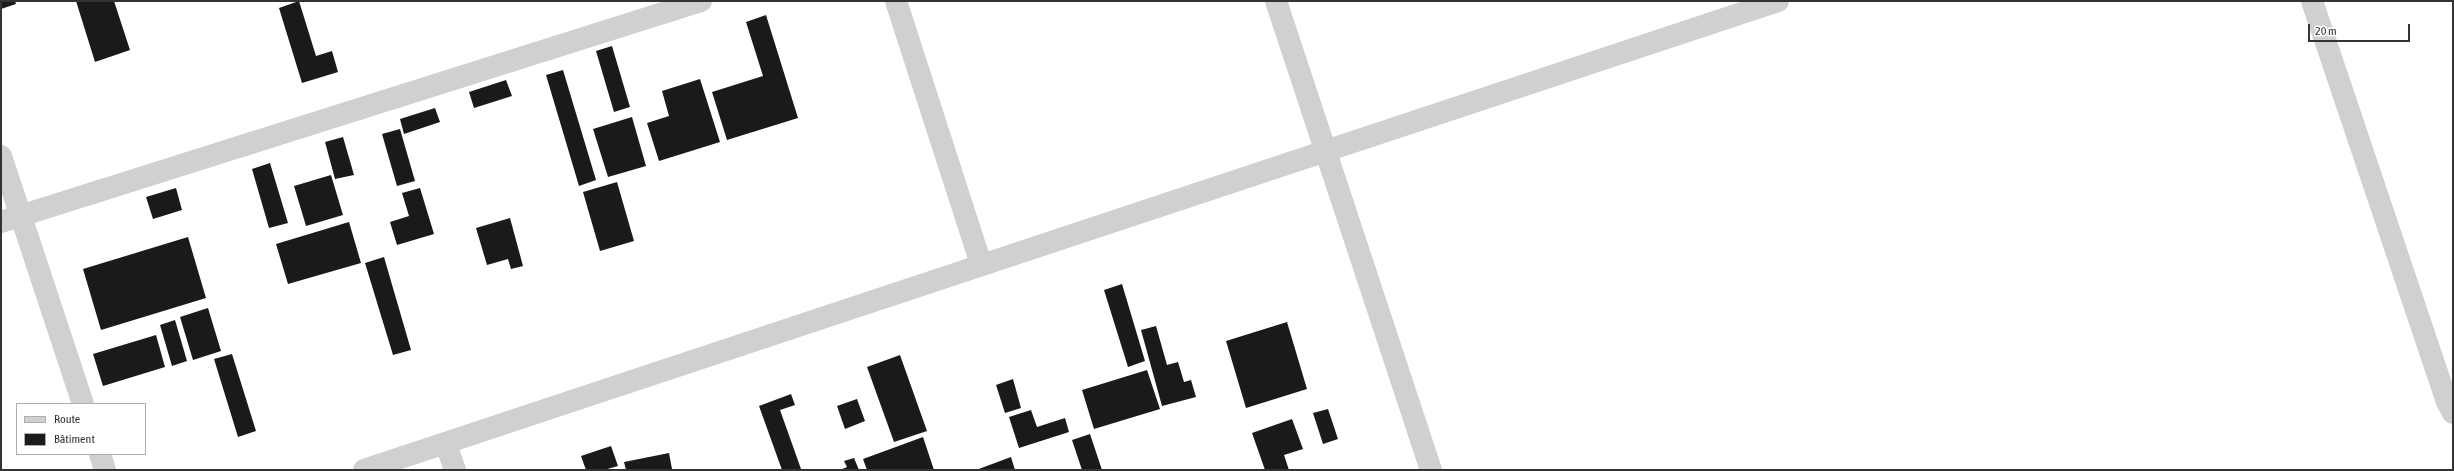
<!DOCTYPE html>
<meta charset="utf-8">
<style>
body{margin:0}
#map{position:relative;width:2454px;height:471px;overflow:hidden;background:#fff;font-family:"Asap Condensed",sans-serif}
canvas{display:block}
.frame{position:absolute;inset:0;border:2px solid #333;pointer-events:none}
.legend{position:absolute;left:16px;top:403px;width:130px;height:52px;box-sizing:border-box;background:#fff;border:1px solid #adadad;margin:0;padding:5px 7px;list-style:none;font-size:12px;color:#333}
.legend li{display:flex;align-items:center;gap:8px;height:20px}
.legend b{width:20px;border:1px solid #adadad}
.scale{position:absolute;left:2308px;top:24px;width:102px;height:18px;box-sizing:border-box;border:2px solid #333;border-top:0;padding-left:5px;font-size:12px;line-height:14px;white-space:nowrap;color:#333;-webkit-text-stroke:3px #fff;paint-order:stroke}
</style>
<div id="map">
<canvas width="2454" height="471"></canvas>
<div class="frame"></div>
<ul class="legend">
<li><b style="height:5px;background:#d0d0d0"></b>Route</li>
<li><b style="height:11px;background:#1a1a1a"></b>Bâtiment</li>
</ul>
<div class="scale">20 m</div>
</div>
<script>
const ctx = document.querySelector('canvas').getContext('2d');
ctx.lineJoin = 'round';
function fillPath(path, color) { ctx.fillStyle = color; ctx.fill(path, 'evenodd'); }
function stroke(path, color, width, dash) { ctx.strokeStyle = color; ctx.lineWidth = width; ctx.lineCap = dash ? 'butt' : 'round'; ctx.setLineDash(dash || []); ctx.stroke(path); }
fillPath(new Path2D(`
 M 1,1 L 15,1 L 16,4 L 1,9 Z
 M 76,1 L 114,1 L 130,50 L 95,62 Z
 M 299,1 L 316,56 L 332,51 L 338,72 L 302,83 L 279,8 Z
 M 766,15 L 798,118 L 727,140 L 712,92 L 763,76 L 746,22 Z
 M 612,46 L 630,107 L 614,112 L 596,51 Z
 M 563,70 L 596,180 L 579,186 L 546,75 Z
 M 700,79 L 720,142 L 659,161 L 647,123 L 669,116 L 662,91 Z
 M 506,80 L 512,96 L 474,108 L 469,92 Z
 M 435,108 L 440,122 L 404,134 L 400,119 Z
 M 632,117 L 646,166 L 608,177 L 593,129 Z
 M 400,129 L 415,181 L 397,186 L 382,134 Z
 M 343,137 L 354,175 L 335,179 L 325,142 Z
 M 270,163 L 288,223 L 269,228 L 252,169 Z
 M 331,175 L 343,215 L 306,226 L 294,186 Z
 M 617,182 L 634,241 L 600,251 L 583,192 Z
 M 176,188 L 182,210 L 153,219 L 146,197 Z
 M 420,188 L 434,234 L 397,245 L 390,222 L 409,216 L 402,193 Z
 M 510,218 L 523,266 L 511,269 L 508,259 L 487,265 L 476,228 Z
 M 349,222 L 361,263 L 288,284 L 276,244 Z
 M 188,237 L 206,298 L 101,330 L 83,269 Z
 M 384,257 L 411,350 L 393,355 L 365,263 Z
 M 1122,284 L 1145,361 L 1128,367 L 1104,290 Z
 M 208,308 L 221,351 L 193,360 L 180,317 Z
 M 175,320 L 187,361 L 172,366 L 160,325 Z
 M 1287,322 L 1307,389 L 1246,408 L 1226,341 Z
 M 1156,326 L 1167,365 L 1178,362 L 1184,382 L 1191,380 L 1196,397 L 1162,406 L 1141,330 Z
 M 156,335 L 165,367 L 103,386 L 93,354 Z
 M 232,354 L 256,431 L 238,437 L 214,359 Z
 M 900,355 L 927,431 L 894,442 L 867,367 Z
 M 1147,370 L 1160,409 L 1094,429 L 1082,390 Z
 M 1013,379 L 1021,408 L 1005,413 L 996,385 Z
 M 791,394 L 795,405 L 780,410 L 801,469 L 782,470 L 759,406 Z
 M 857,399 L 865,421 L 845,429 L 837,406 Z
 M 1328,409 L 1338,439 L 1323,444 L 1313,413 Z
 M 1031,410 L 1037,427 L 1065,418 L 1069,432 L 1019,448 L 1009,417 Z
 M 1292,419 L 1303,449 L 1284,455 L 1289,470 L 1265,470 L 1252,433 Z
 M 1090,434 L 1102,470 L 1082,470 L 1072,440 Z
 M 923,437 L 934,470 L 867,470 L 863,459 Z
 M 611,446 L 618,466 L 604,470 L 586,470 L 581,456 Z
 M 669,453 L 672,469 L 626,470 L 624,462 Z
 M 1011,457 L 1015,470 L 976,470 Z
 M 854,458 L 859,470 L 840,470 L 847,467 L 844,461 Z`), '#1a1a1a');
stroke(new Path2D(`
 M 896,1 L 981,264
 M 1276,1 L 1431,470
 M 2312,1 L 2447,402 L 2453,413
 M 1,156 L 83,404
 M 1,222 L 701,1
 M 446,444 L 455,470
 M 100,454 L 105,470
 M 364,470 L 1778,1`), '#d0d0d0', 22);
</script>
